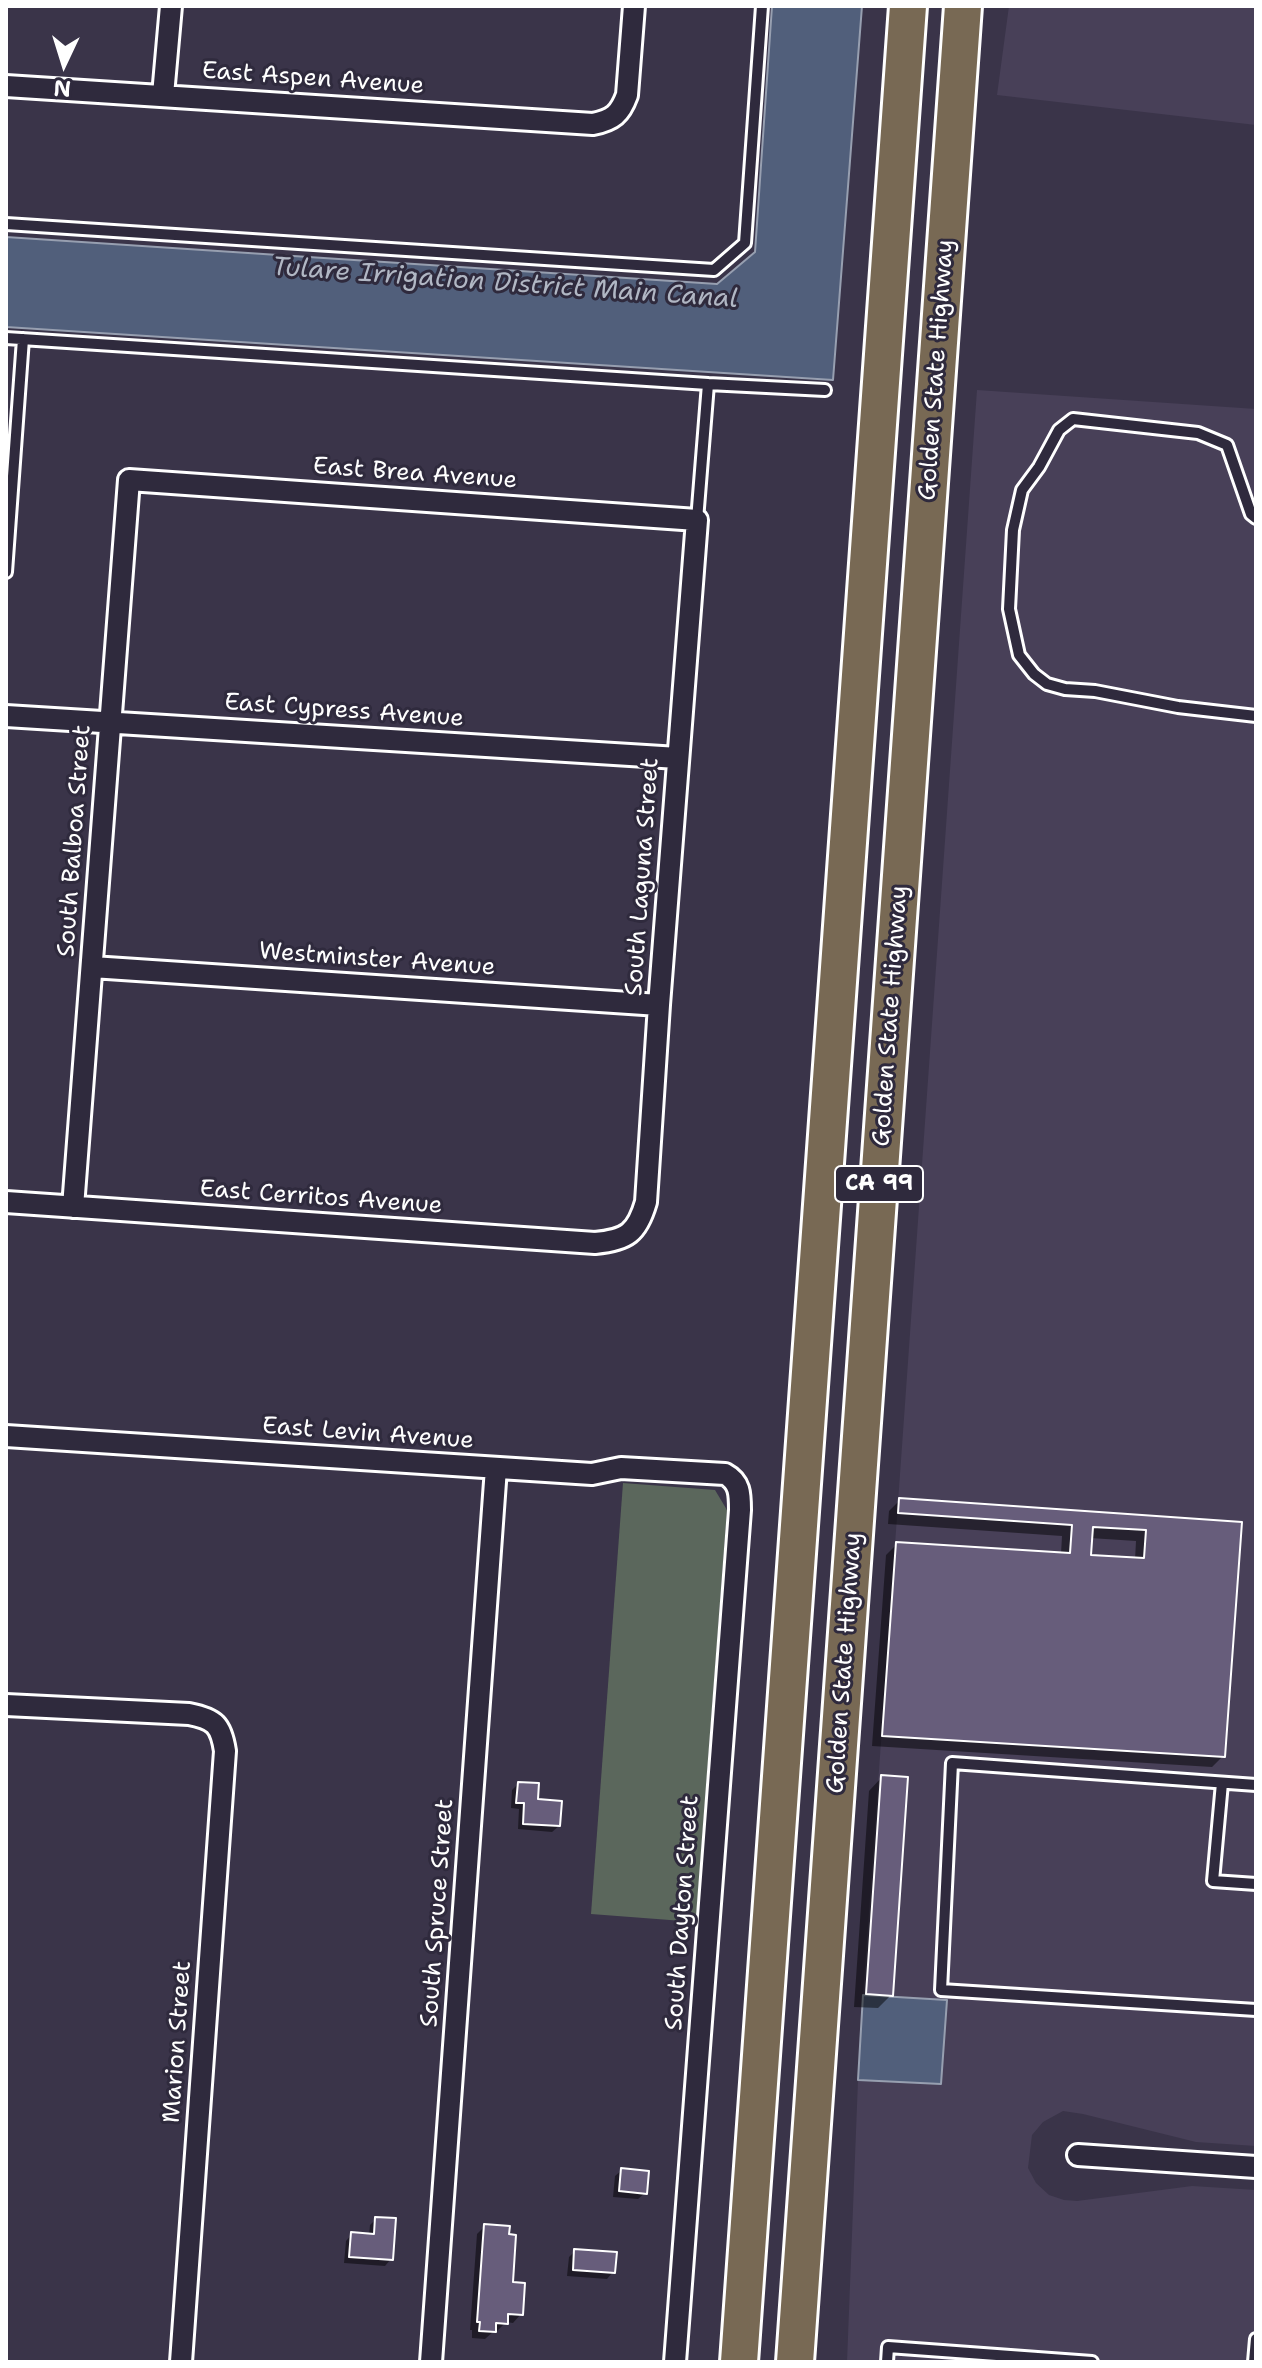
<!DOCTYPE html>
<style>
body{margin:0}
#map{position:relative;width:1262px;height:2368px;overflow:hidden;background:#3a3449;font-family:"Shantell Sans",sans-serif}
canvas{display:block}
.frame{position:absolute;inset:0;border:8px solid #fff;pointer-events:none}
.north{position:absolute;left:24px;top:24px;width:80px;height:80px;-webkit-text-stroke:6px #2f2a3d;paint-order:stroke;rotate:184deg;font-size:22px;font-weight:700;line-height:32px;text-align:center;color:#fff}
.north::after{content:'';display:block;margin:auto;width:28px;height:36px;background:#fff;clip-path:polygon(50% 0,100% 100%,50% 72%,0 100%)}
</style>
<div id="map">
<canvas width="1262" height="2368"></canvas>
<div class="frame"></div>
<div class="north">N</div>
</div>
<script>
const ctx = document.querySelector('canvas').getContext('2d');
ctx.lineJoin = 'round';
function fillPath(path, color) { ctx.fillStyle = color; ctx.fill(path, 'evenodd'); }
function stroke(path, color, width, dash) { ctx.strokeStyle = color; ctx.lineWidth = width; ctx.lineCap = dash ? 'butt' : 'round'; ctx.setLineDash(dash || []); ctx.stroke(path); }
function drawText(font, color, halo, rows, align = 'center') {
  ctx.font = font + ' "Shantell Sans",sans-serif'; ctx.lineWidth = 6; ctx.setLineDash([]); ctx.textBaseline = 'middle'; ctx.strokeStyle = halo; ctx.fillStyle = color; for (const [text, x, y, turn = 0] of rows) {
    ctx.save(); ctx.translate(x, y); ctx.rotate((+turn || 0) * Math.PI / 180); ctx.textAlign = isNaN(turn) ? turn : align; if (halo) ctx.strokeText(text, 0, 0); ctx.fillText(text, 0, 0); ctx.restore();
  }
}
fillPath(new Path2D(`
 M 1009,6 L 1256,6 L 1256,125 L 997,95 Z
 M 977,390 L 1256,409 L 1256,2146 L 1196,2142 L 1083,2114 L 1063,2111 L 1043,2122 L 1032,2135 L 1028,2168 L 1036,2183 L 1049,2195 L 1064,2200 L 1077,2201 L 1192,2186 L 1256,2190 L 1256,2362 L 847,2362 L 858,2080 L 940,2084 L 947,2001 L 863,1995 Z`), '#484058');
fillPath(new Path2D(`
 M 623,1483 L 715,1490 L 727,1510 L 696,1922 L 591,1914 Z`), '#5b675c');
const water = new Path2D(`
 M 772,6 L 862,6 L 833,380 L 6,327 L 6,237 L 717,284 L 755,252 Z
 M 863,1995 L 947,2000 L 941,2084 L 858,2080 Z`);
fillPath(water, '#515f7b');
stroke(water, '#979fb0', 2);
fillPath(new Path2D(`
 M 900,1500 L 1239,1524 L 1223,1756 L 1212,1767 L 872,1746 L 886,1555 L 897,1544 L 1061,1554 L 1062,1536 L 888,1524 L 889,1511 ZM 1090,1538 L 1136,1541 L 1135,1560 L 1089,1557 Z
 M 882,1777 L 891,1995 L 878,2008 L 854,2007 L 869,1791 Z
 M 518,1784 L 559,1826 L 552,1832 L 518,1829 L 519,1809 L 511,1808 L 512,1790 Z
 M 622,2170 L 645,2193 L 638,2199 L 613,2197 L 615,2176 Z
 M 376,2219 L 391,2259 L 385,2266 L 344,2263 L 346,2241 L 352,2234 L 369,2236 L 370,2225 Z
 M 485,2226 L 510,2284 L 521,2314 L 513,2323 L 506,2322 L 497,2331 L 494,2331 L 485,2339 L 472,2338 L 472,2330 L 470,2330 L 477,2234 Z
 M 575,2251 L 613,2272 L 607,2279 L 567,2276 L 569,2257 Z`), '#0007');
const building = new Path2D(`
 M 899,1498 L 1242,1522 L 1225,1757 L 882,1736 L 896,1542 L 1070,1553 L 1072,1525 L 898,1513 ZM 1093,1527 L 1146,1530 L 1144,1558 L 1091,1555 Z
 M 881,1775 L 908,1777 L 893,1996 L 866,1994 Z
 M 518,1782 L 539,1783 L 538,1799 L 562,1801 L 560,1826 L 523,1824 L 524,1803 L 516,1803 Z
 M 621,2168 L 649,2171 L 647,2194 L 619,2191 Z
 M 375,2217 L 396,2218 L 393,2260 L 349,2257 L 351,2232 L 374,2234 Z
 M 484,2224 L 510,2226 L 509,2234 L 516,2235 L 513,2282 L 525,2283 L 523,2315 L 508,2314 L 508,2324 L 496,2323 L 496,2332 L 479,2331 L 480,2322 L 477,2322 Z
 M 574,2249 L 617,2252 L 615,2273 L 573,2270 Z`);
fillPath(building, '#675d7b');
stroke(building, '#fff', 2);
const lane = new Path2D(`
 M 6,224 L 714,270 L 745,243 L 762,6
 M 6,338 L 708,384 L 825,390
 M 1256,518 L 1251,514 L 1227,445 L 1198,433 L 1073,419 L 1059,430 L 1039,467 L 1022,490 L 1013,530 L 1009,609 L 1019,655 L 1034,674 L 1047,684 L 1065,689 L 1095,691 L 1178,707 L 1256,716
 M 697,520 L 708,384
 M 6,572 L 23,339
 M 1222,1783 L 1213,1881 L 1256,1884
 M 1256,1785 L 952,1763 L 941,1990 L 1256,2010
 M 887,2362 L 888,2347 L 1092,2362
 M 1254,2362 L 1256,2339`);
const street = new Path2D(`
 M 6,86 L 593,124 C 613,120 620,114 627,95 L 634,6
 M 163,95 L 171,6
 M 6,716 L 678,758
 M 92,967 L 659,1005
 M 6,1202 L 595,1243 C 627,1240 637,1233 646,1202 L 659,1005 L 697,520 L 129,480 L 73,1207
 M 6,1436 L 592,1474 L 621,1468 L 725,1474 C 740,1482 740,1494 740,1510 L 675,2362
 M 6,1705 L 189,1714 C 215,1719 221,1725 225,1751 L 181,2362
 M 1078,2155 L 1256,2167
 M 431,2362 L 496,1468`);
const highway = new Path2D(`
 M 739,2362 L 908,6
 M 795,2362 L 963,6`);
stroke(lane, '#fff', 16);
stroke(street, '#fff', 26);
stroke(highway, '#fff', 42);
stroke(lane, '#2f2a3d', 10);
stroke(street, '#2f2a3d', 20);
stroke(highway, '#786954', 36);
for (const [x, y, w] of [
 [879,1184,88]
]) { const box = new Path2D(); box.roundRect(x - w / 2, y - 18, w, 36, 6); ctx.fillStyle = '#2f2a3d'; ctx.fill(box); stroke(box, '#fff', 2); }
drawText('bold 22px', '#fff', null, [
 ["CA 99",879,1184]
]);
drawText('24px', '#fff', '#2f2a3d', [
 ["East Aspen Avenue",313,79,4],
 ["Golden State Highway",937,370,-86],
 ["East Brea Avenue",415,474,4],
 ["East Cypress Avenue",344,711,4],
 ["South Balboa Street",75,841,-86],
 ["South Laguna Street",643,877,-86],
 ["Westminster Avenue",377,960,4],
 ["Golden State Highway",891,1016,-86],
 ["East Cerritos Avenue",321,1198,4],
 ["East Levin Avenue",368,1434,4],
 ["Golden State Highway",845,1663,-86],
 ["South Spruce Street",438,1913,-86],
 ["South Dayton Street",683,1913,-86],
 ["Marion Street",178,2042,-86]
]);
drawText('italic 26px', '#b1b7c4', '#2f2a3d', [
 ["Tulare Irrigation District Main Canal",505,284,4]
]);
</script>
